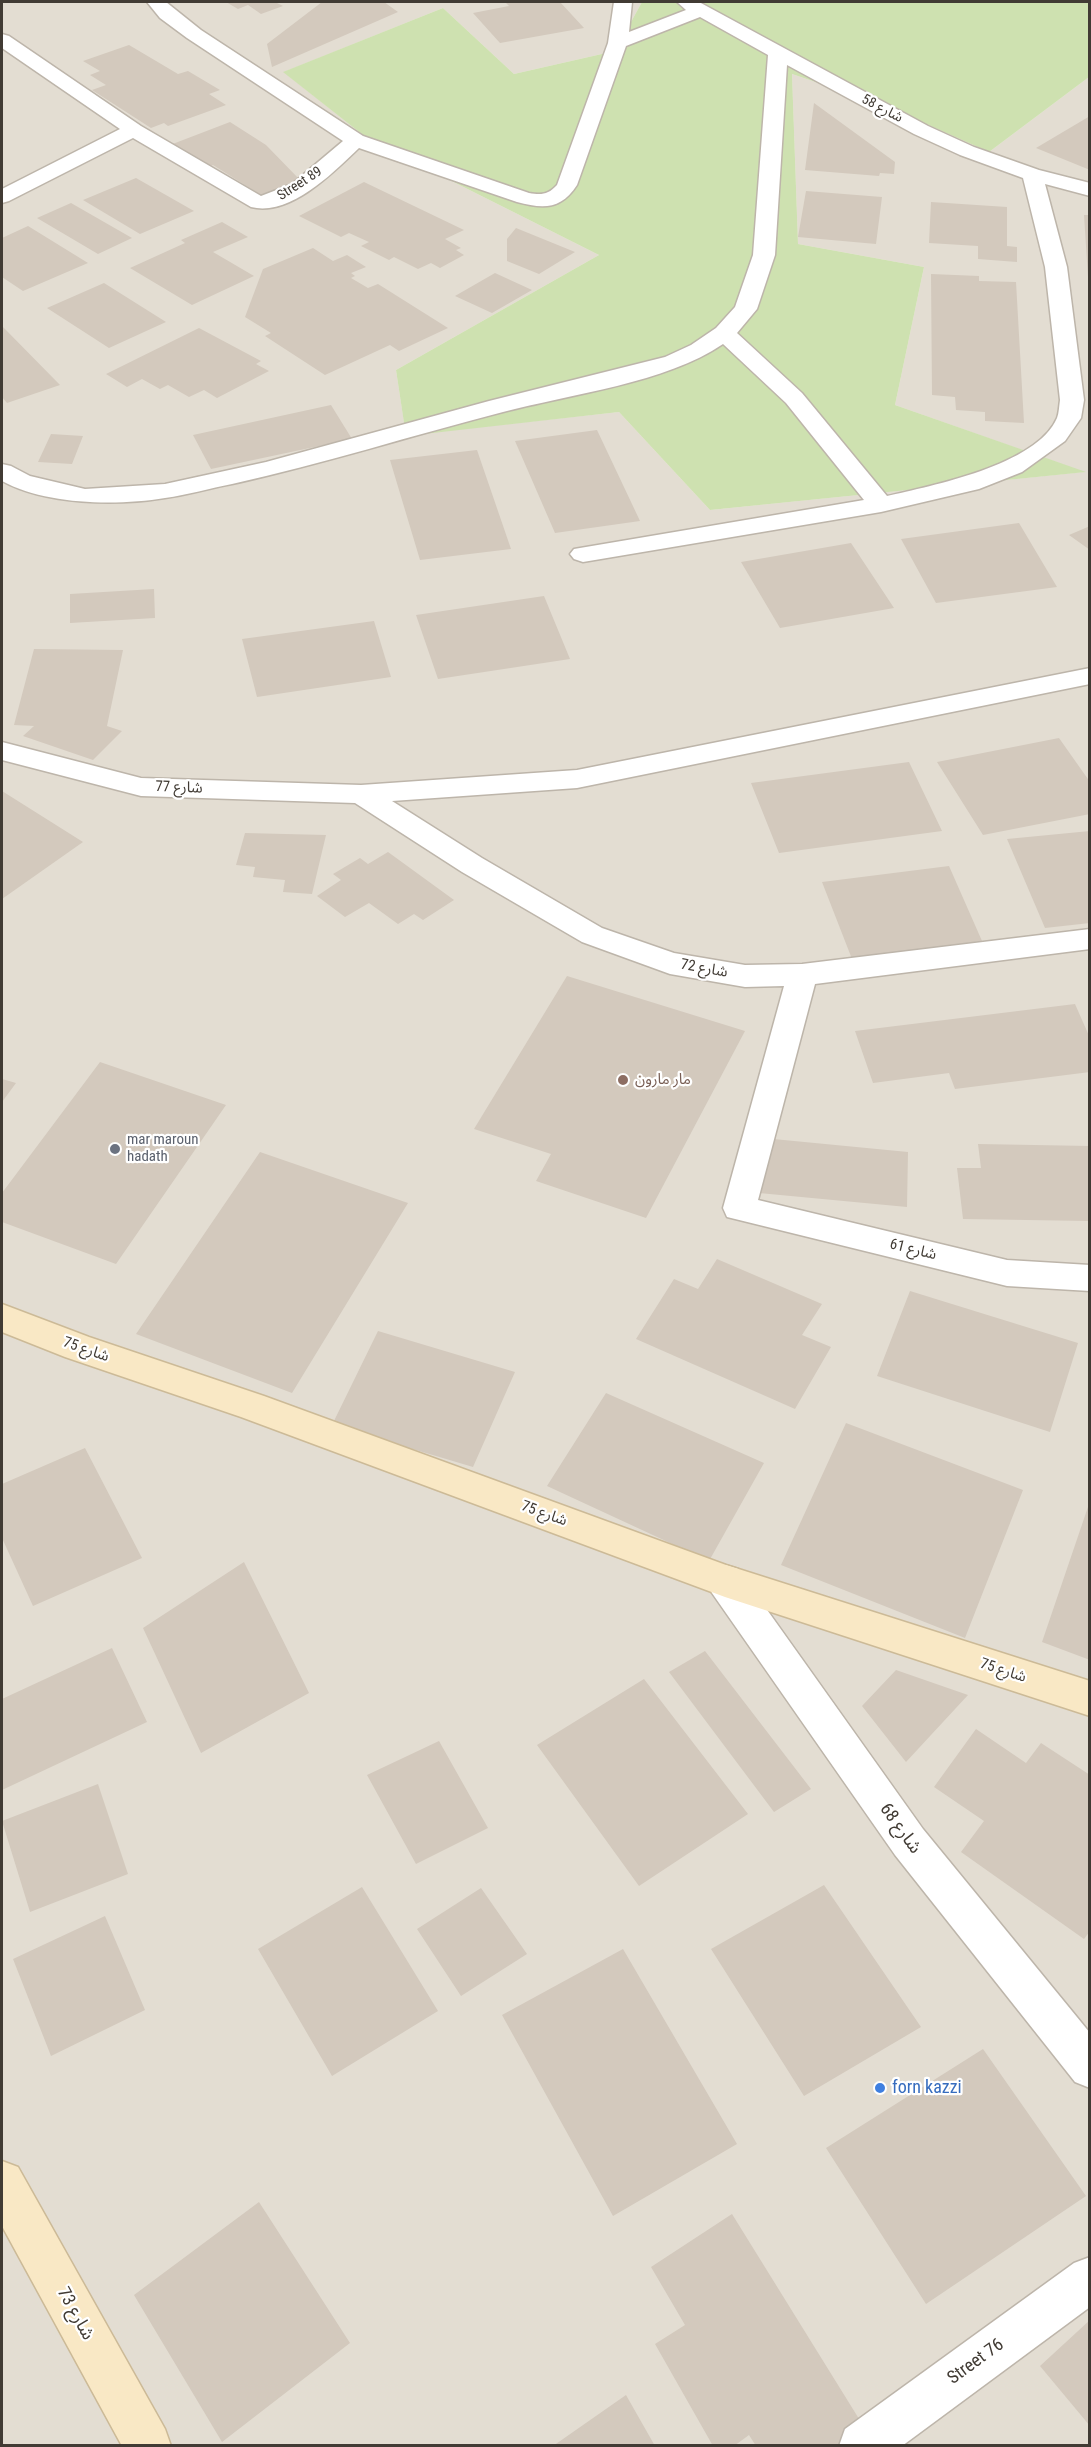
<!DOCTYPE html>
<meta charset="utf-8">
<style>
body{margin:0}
#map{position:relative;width:1091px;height:2447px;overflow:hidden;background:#f0ebe4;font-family:"Roboto Condensed",sans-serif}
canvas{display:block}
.frame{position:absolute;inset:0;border:3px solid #413b34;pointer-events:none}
</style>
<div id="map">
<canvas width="1091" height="2447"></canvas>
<div class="frame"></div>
</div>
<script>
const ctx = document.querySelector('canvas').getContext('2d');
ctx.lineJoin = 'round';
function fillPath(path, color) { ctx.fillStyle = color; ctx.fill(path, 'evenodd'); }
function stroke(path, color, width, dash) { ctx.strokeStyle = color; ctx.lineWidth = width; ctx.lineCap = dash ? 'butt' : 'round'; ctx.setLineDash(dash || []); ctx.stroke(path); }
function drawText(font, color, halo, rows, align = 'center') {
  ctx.font = font + ' "Roboto Condensed","Noto Sans Arabic",sans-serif'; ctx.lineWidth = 4.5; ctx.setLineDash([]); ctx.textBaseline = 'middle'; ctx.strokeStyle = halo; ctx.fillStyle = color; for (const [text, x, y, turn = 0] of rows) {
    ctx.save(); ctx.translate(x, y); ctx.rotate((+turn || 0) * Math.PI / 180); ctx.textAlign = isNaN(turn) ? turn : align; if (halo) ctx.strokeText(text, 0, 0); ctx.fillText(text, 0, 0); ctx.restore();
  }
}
fillPath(new Path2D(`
 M 2,2 L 642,2 L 615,51 L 514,74 L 443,8 L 284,72 L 368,139 L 599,255 L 396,370 L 406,435 L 619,412 L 710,510 L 1084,472 L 895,405 L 924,267 L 798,244 L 792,74 L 887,106 L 989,152 L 1089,77 L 1089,2445 L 2,2446 Z`), '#e3ddd2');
fillPath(new Path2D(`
 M 642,2 L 1089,2 L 1089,77 L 989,152 L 886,106 L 792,74 L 798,244 L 924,267 L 895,405 L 1086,472 L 710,510 L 619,412 L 406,436 L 396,370 L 599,255 L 368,139 L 283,72 L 443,8 L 514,74 L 615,51 Z`), '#cee1b0');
fillPath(new Path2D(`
 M 226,2 L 275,2 L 283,6 L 261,14 L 248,5 L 238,9 Z
 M 322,2 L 384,2 L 398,12 L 272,67 L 267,44 Z
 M 505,2 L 560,2 L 584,28 L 500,43 L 473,13 L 509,6 Z
 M 129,45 L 178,74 L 188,71 L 220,90 L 209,94 L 226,105 L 168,126 L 164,123 L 151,128 L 92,90 L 106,85 L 90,75 L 100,71 L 83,61 Z
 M 814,103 L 895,162 L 894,174 L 880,173 L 879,176 L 805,170 Z
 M 1090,116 L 1090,170 L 1036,148 Z
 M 230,122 L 266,145 L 300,180 L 261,195 L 213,165 L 205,168 L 170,145 Z
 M 136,178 L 194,211 L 140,234 L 83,200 Z
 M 364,182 L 464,230 L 445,239 L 461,248 L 456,250 L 464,255 L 440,268 L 431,263 L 418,269 L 394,257 L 389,260 L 361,246 L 369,242 L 349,233 L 341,237 L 299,216 Z
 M 806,191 L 882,197 L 876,244 L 798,237 Z
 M 931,202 L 1007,207 L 1007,246 L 1017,247 L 1017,262 L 978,259 L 978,246 L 929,243 Z
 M 71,203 L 132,238 L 98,254 L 37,218 Z
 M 1084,215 L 1090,215 L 1090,277 L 1088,277 Z
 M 222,222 L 248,237 L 213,252 L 254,276 L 192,305 L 130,268 L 185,243 L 181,240 Z
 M 28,226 L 88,263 L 23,291 L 2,277 L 2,238 Z
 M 516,228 L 575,252 L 539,274 L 507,261 L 507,239 Z
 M 313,248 L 333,261 L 347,255 L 366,267 L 351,273 L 355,276 L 351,278 L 368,288 L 378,284 L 448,328 L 399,351 L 390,345 L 325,375 L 265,336 L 271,333 L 245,317 L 263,269 Z
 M 495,273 L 532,290 L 492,313 L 455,296 Z
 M 931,274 L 979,276 L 979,281 L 1016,282 L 1024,423 L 985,421 L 985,412 L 956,410 L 955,397 L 932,395 Z
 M 104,283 L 166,322 L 109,348 L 47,308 Z
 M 2,326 L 60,385 L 7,403 L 2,397 Z
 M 199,328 L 261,361 L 256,364 L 269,371 L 217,398 L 204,390 L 189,397 L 168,385 L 160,389 L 142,379 L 127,387 L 106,374 Z
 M 331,405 L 352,439 L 211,469 L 193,435 Z
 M 597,430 L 640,521 L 555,533 L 515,441 Z
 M 51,434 L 83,436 L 72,464 L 38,462 Z
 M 477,450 L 511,549 L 420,560 L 390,460 Z
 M 1019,523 L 1057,587 L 936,603 L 901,539 Z
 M 1090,526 L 1090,550 L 1069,535 Z
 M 851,543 L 894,608 L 780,628 L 741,562 Z
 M 154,589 L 155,618 L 70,623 L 70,594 Z
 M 544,596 L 570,659 L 438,679 L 416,615 Z
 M 374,621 L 391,677 L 257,697 L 242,639 Z
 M 34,649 L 123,650 L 107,726 L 122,731 L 93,760 L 23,736 L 34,726 L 14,725 Z
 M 1059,738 L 1090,782 L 1090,814 L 983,835 L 937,762 Z
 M 909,762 L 942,831 L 779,853 L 751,783 Z
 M 2,791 L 83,842 L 2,899 Z
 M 1090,831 L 1090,923 L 1045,928 L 1007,839 Z
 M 245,833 L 326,835 L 312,894 L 283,892 L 285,880 L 253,877 L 255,867 L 236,865 Z
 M 388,852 L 454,900 L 423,920 L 414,914 L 398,924 L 369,903 L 345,917 L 317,896 L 341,880 L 333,874 L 360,858 L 368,864 Z
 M 949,866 L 982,941 L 852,959 L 822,882 Z
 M 567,976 L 745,1031 L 646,1218 L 536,1181 L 551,1154 L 474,1129 Z
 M 1075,1004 L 1090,1038 L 1090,1072 L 955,1089 L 949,1073 L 873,1083 L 855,1031 Z
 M 100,1062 L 226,1105 L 116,1264 L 2,1222 L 2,1193 Z
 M 2,1079 L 16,1083 L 2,1102 Z
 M 763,1138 L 908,1152 L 907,1207 L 759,1193 Z
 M 978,1144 L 1090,1146 L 1090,1221 L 963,1219 L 957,1168 L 981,1168 Z
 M 260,1152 L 408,1203 L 292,1393 L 136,1334 Z
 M 717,1259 L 822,1304 L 802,1335 L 831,1347 L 795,1409 L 636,1339 L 674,1279 L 698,1289 Z
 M 910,1291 L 1078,1343 L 1050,1432 L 877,1376 Z
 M 378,1331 L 515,1372 L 473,1467 L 332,1425 Z
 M 606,1393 L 764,1463 L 709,1561 L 547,1486 Z
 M 846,1423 L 1023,1490 L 965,1638 L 781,1565 Z
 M 85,1448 L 142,1558 L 33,1606 L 2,1538 L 2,1484 Z
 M 1089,1504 L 1090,1504 L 1090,1660 L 1042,1642 Z
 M 244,1562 L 309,1693 L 201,1753 L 143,1628 Z
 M 112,1648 L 147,1722 L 2,1790 L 2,1699 Z
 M 705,1651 L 811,1789 L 774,1812 L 669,1672 Z
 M 896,1670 L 968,1695 L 906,1762 L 862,1706 Z
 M 644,1679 L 748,1814 L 639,1886 L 537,1745 Z
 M 976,1729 L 1026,1763 L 1041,1743 L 1090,1775 L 1090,1931 L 1084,1939 L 961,1852 L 984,1821 L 934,1787 Z
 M 439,1741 L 488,1828 L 416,1864 L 367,1775 Z
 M 98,1784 L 128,1874 L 30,1912 L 2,1821 Z
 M 824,1885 L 921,2027 L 804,2096 L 711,1949 Z
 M 362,1887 L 438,2011 L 332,2076 L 258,1949 Z
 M 481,1888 L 527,1954 L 461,1996 L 417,1929 Z
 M 105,1916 L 145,2010 L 51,2056 L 13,1959 Z
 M 623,1949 L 737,2144 L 613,2216 L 502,2015 Z
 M 983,2049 L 1086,2196 L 926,2304 L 826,2148 Z
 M 259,2202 L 350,2343 L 222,2442 L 134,2295 Z
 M 732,2214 L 869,2435 L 854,2446 L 756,2446 L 749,2435 L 734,2446 L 713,2446 L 655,2344 L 685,2325 L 651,2267 Z
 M 1090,2320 L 1090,2426 L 1040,2366 Z
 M 626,2395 L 655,2446 L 553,2446 Z`), '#d3c9bd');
const street = new Path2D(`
 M 147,2 L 166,2 L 201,30 L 363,136 L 529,193 C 541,195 548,195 557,185 L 608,43 L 614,2 L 632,2 L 629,32 L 686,10 L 677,2 L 699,2 L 928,126 L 974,147 L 1039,170 L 1090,183 L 1090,196 L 1045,184 L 1067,267 L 1084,400 L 1081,418 L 1065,441 L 1022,472 L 979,489 L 881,512 L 583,562 L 574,559 L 570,554 L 574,549 L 864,500 L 786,403 L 723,344 C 666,383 571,394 503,412 C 413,435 323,464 232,484 C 210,488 188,495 165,498 C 116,506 46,505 2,481 L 2,464 L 11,466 L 30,476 L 85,489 L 165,484 L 266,462 L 489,401 L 665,357 L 691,345 L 716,328 L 735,307 L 753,255 L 768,55 L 700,17 L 626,46 L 577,185 C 561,210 543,209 517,202 L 359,148 C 334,172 290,217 251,207 L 133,138 L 9,201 L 2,203 L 2,189 L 120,129 L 2,48 L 2,34 L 9,36 L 141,126 L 261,196 L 292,184 L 343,141 L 187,38 L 160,18 ZM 787,65 L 914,134 L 960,155 L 1023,178 L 1045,267 L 1060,400 C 1059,406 1059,413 1057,418 C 1037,465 931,486 887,496 L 802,393 L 737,333 L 757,309 L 775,255 Z
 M 1090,668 L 1090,684 L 577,788 L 392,801 L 482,858 L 602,928 L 674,953 L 745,965 L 802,964 L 1090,929 L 1090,949 L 815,984 L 758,1200 L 1007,1260 L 1090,1265 L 1090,1291 L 1007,1286 L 727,1217 L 723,1208 L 784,986 L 745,987 L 670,974 L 582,942 L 462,872 L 355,803 L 141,796 L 2,760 L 2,742 L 141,778 L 361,785 L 577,770 Z
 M 725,1565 L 738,1569 L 923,1829 L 1090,2033 L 1090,2088 L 1075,2082 L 895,1855 L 712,1593 L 706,1581 L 712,1569 Z
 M 1090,2257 L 1090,2307 L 902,2446 L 839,2446 L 845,2429 L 1074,2263 Z`);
const secondary = new Path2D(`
 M 2,1304 L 89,1337 L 264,1396 L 726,1565 L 1090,1681 L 1090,1716 L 725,1597 L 241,1417 L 65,1357 L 2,1332 Z
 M 2,2161 L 18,2167 L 165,2429 L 171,2446 L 122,2446 L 2,2226 Z`);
stroke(street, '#bdb5aa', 3);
stroke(secondary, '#ccba97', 3);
fillPath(street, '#fff');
fillPath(secondary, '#f9e8c5');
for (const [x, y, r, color] of [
 [623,1080,6,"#8d6e63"],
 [115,1149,6,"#6b7280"],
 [880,2088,6,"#3f7fe0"]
]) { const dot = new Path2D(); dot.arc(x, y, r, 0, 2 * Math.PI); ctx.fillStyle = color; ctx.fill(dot); stroke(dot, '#fff', 2); }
drawText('14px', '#413b34', '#fff', [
 ["شارع 58",882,109,28],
 ["Street 89",300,184,-33]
]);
drawText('15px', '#413b34', '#fff', [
 ["شارع 77",179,788,2],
 ["شارع 72",704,969,10],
 ["شارع 61",913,1250,14],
 ["شارع 75",86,1350,19],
 ["شارع 75",544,1514,20],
 ["شارع 75",1003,1671,18]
]);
drawText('15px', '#785e54', '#fff', [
 ["مار مارون",635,1080]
], 'left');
drawText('15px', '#5b616d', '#fff', [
 ["mar maroun",127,1140],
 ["hadath",127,1157]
], 'left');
drawText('18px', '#413b34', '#fff', [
 ["شارع 68",900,1829,54],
 ["شارع 73",75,2314,61],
 ["Street 76",976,2362,-36]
]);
drawText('18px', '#366cbe', '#fff', [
 ["forn kazzi",892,2088]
], 'left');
</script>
